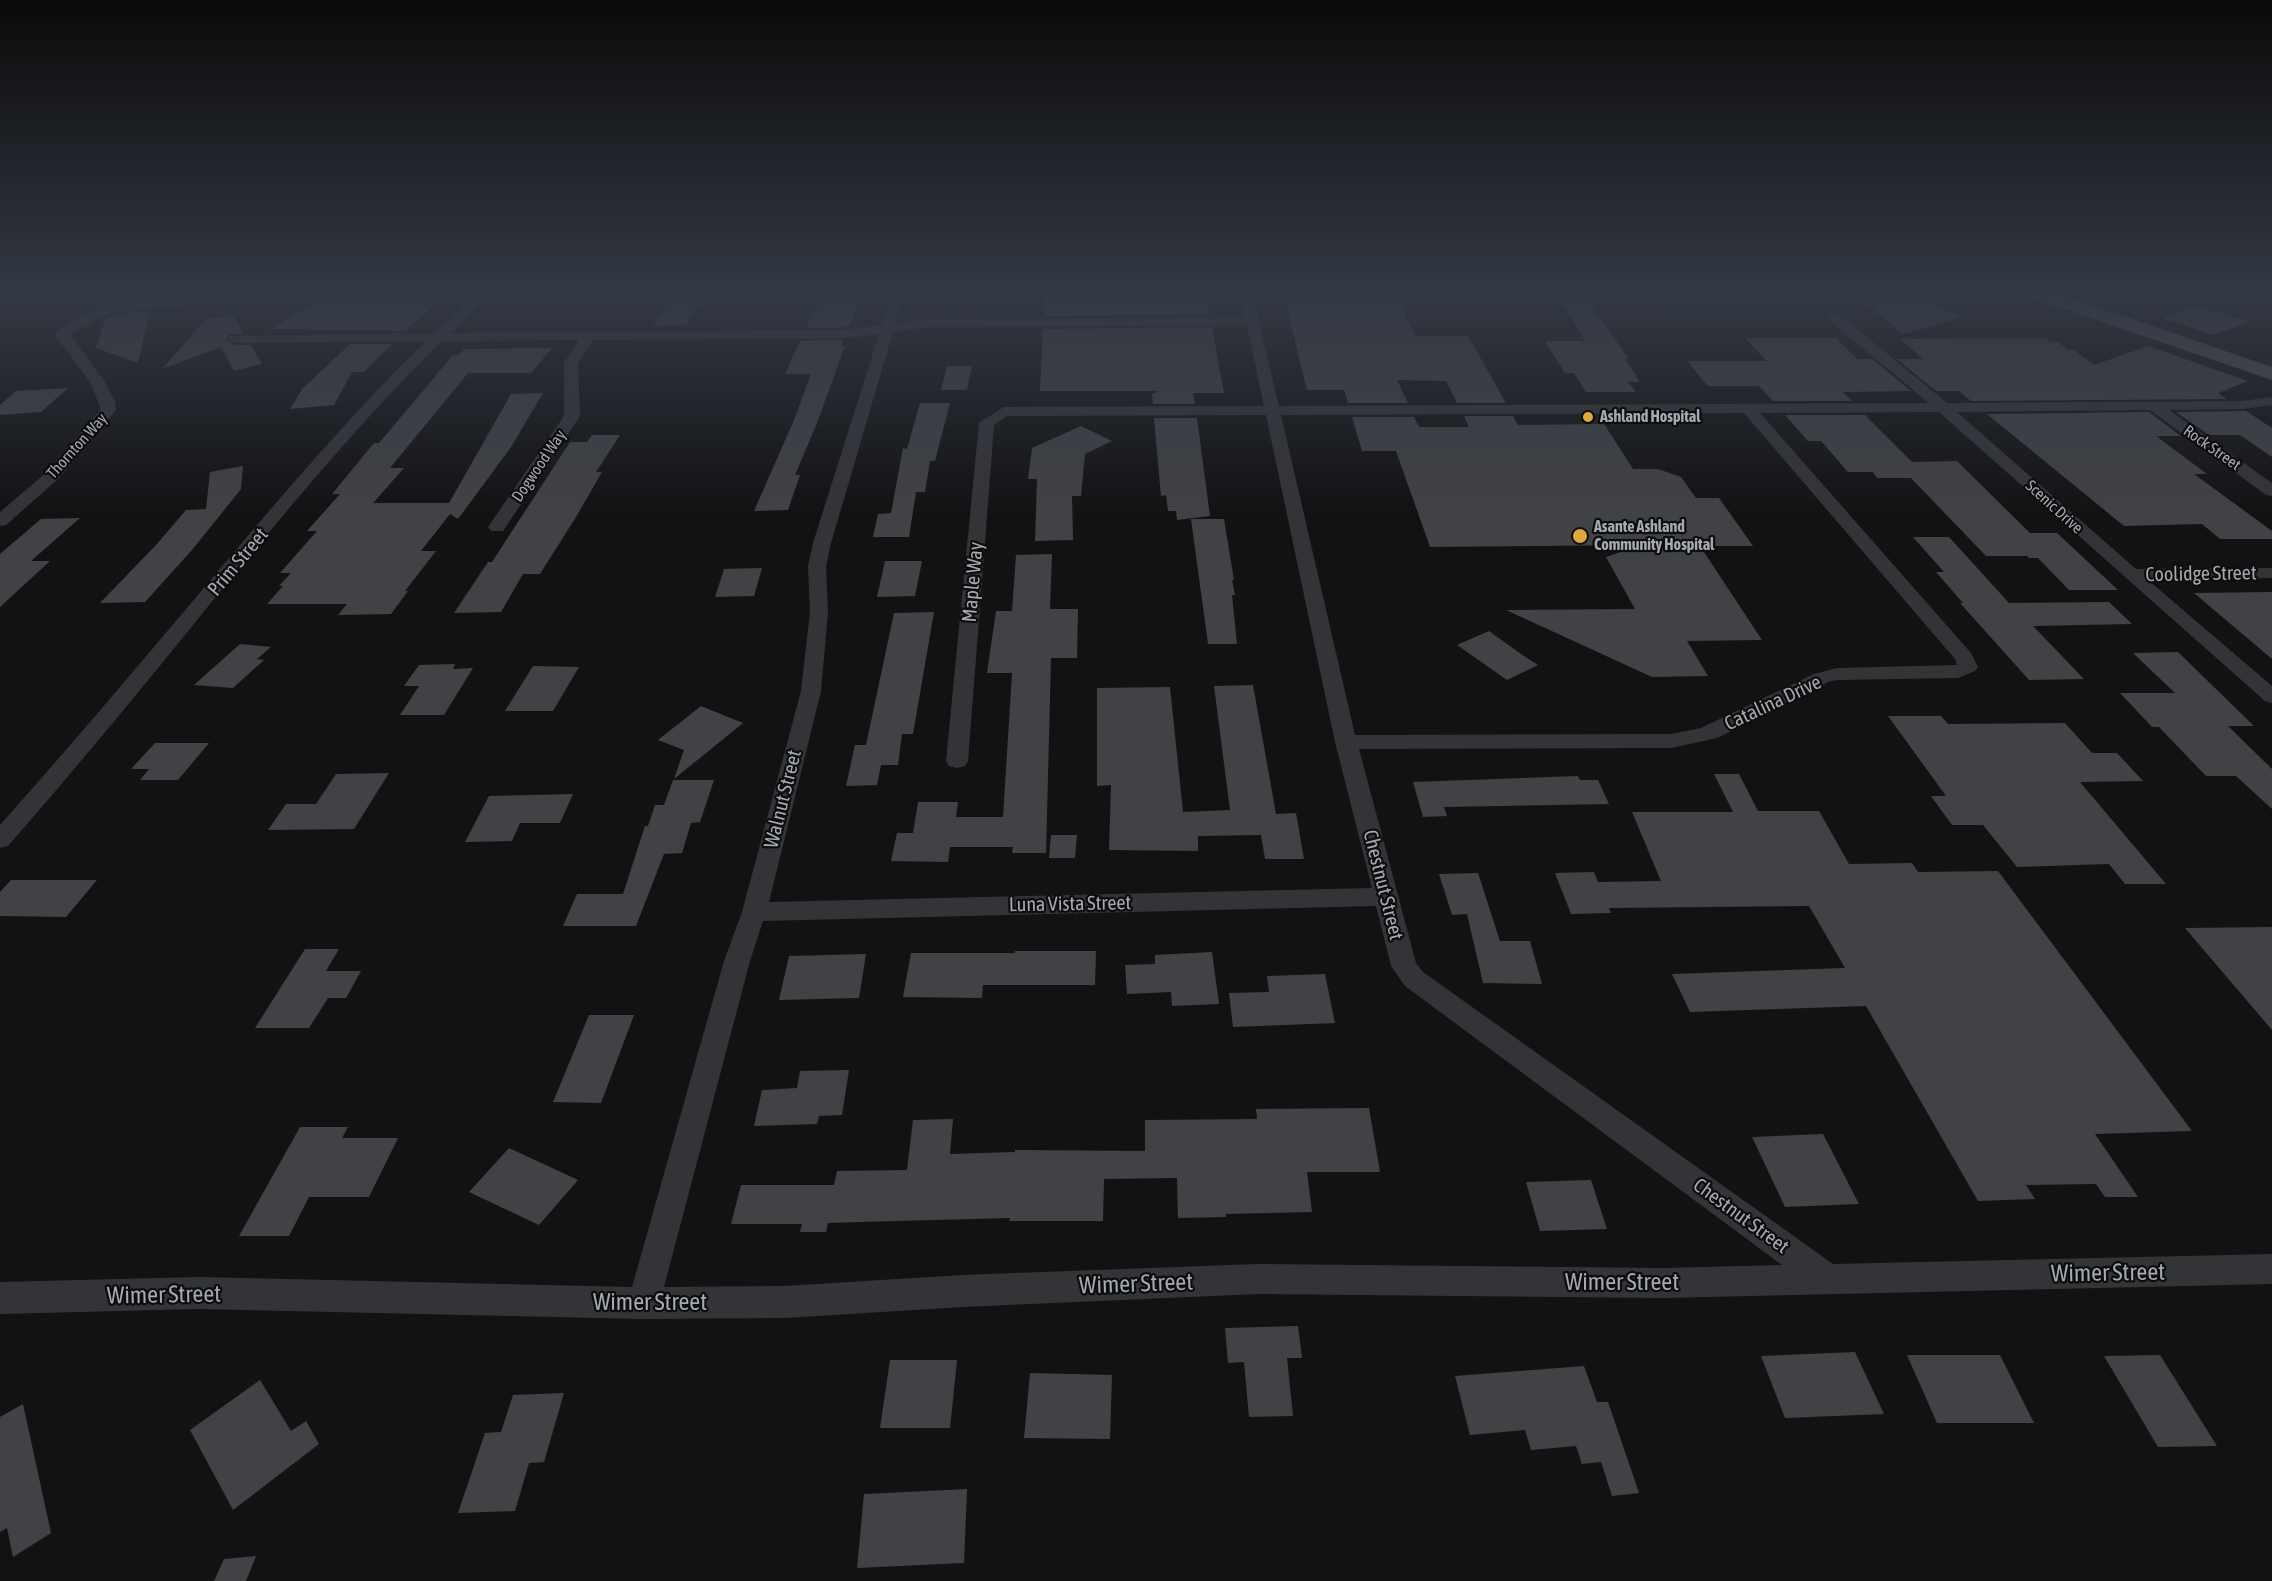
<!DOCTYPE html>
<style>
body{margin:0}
canvas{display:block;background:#121213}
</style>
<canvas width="2272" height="1581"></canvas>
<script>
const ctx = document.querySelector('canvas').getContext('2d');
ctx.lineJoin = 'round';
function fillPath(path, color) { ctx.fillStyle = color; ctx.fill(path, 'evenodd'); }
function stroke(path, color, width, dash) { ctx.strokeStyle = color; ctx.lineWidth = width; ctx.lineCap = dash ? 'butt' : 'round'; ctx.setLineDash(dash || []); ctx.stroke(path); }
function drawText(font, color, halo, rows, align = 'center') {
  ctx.font = font + ' "Asap Condensed",sans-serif'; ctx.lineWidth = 4.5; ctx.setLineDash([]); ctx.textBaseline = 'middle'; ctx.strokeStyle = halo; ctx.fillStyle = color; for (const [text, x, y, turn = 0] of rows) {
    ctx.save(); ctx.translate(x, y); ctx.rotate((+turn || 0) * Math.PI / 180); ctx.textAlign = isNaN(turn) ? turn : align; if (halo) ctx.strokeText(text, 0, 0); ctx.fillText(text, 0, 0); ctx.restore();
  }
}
fillPath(new Path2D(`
 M 1649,292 L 1825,292 L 1852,315 L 1846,318 L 1673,319 Z`), '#1e251f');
fillPath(new Path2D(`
 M 128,292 L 152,292 L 151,297 L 115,303 Z
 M 330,292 L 449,292 L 405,331 L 271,329 Z
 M 1183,292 L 1205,292 L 1210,315 L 1044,316 L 1045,296 L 1070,295 L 1070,302 L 1184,301 Z
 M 1283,292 L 1397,292 L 1415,336 L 1468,336 L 1506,403 L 1457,403 L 1446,381 L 1397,380 L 1408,403 L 1348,403 L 1344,390 L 1307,390 Z
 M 1556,292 L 1582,292 L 1629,359 L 1625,359 L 1640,382 L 1628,382 L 1636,392 L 1586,392 L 1574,373 L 1565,373 L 1545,341 L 1585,341 Z
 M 1923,300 L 1964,317 L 1903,334 L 1864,301 L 1914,302 Z
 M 818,303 L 859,303 L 849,327 L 806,328 Z
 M 667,304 L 699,304 L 686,325 L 653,326 Z
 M 2199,306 L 2250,322 L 2213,335 L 2162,318 Z
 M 149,311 L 138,363 L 96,348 L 105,319 L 118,314 Z
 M 234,316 L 244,334 L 230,334 L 226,340 L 235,345 L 251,345 L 262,364 L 234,371 L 221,347 L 162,369 L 207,318 Z
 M 1212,327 L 1224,393 L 1193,393 L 1195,404 L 1153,404 L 1152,394 L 1159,391 L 1040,391 L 1043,329 Z
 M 1745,338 L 1836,338 L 1857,359 L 1872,359 L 1911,391 L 1843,392 L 1852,401 L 1773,401 L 1759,386 L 1708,386 L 1687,361 L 1767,361 Z
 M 2045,338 L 2051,342 L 2058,342 L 2068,350 L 2074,350 L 2094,365 L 2148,346 L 2248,381 L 2218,393 L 2227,399 L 1971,401 L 1959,391 L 1936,391 L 1897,359 L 1923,359 L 1900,339 Z
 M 843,340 L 841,346 L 845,346 L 817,423 L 795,475 L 800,475 L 788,510 L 754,511 L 794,420 L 811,374 L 785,374 L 800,341 Z
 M 350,344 L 392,344 L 364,372 L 352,372 L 334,405 L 290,409 L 302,389 Z
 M 552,348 L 531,373 L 468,373 L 390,468 L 404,468 L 373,503 L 449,503 L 511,394 L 543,393 L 511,447 L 458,519 L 450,514 L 421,551 L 436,551 L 405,591 L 408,591 L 391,614 L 338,615 L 347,604 L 267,604 L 283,586 L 279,586 L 291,573 L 280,573 L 317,531 L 307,531 L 340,494 L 332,494 L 374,443 L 379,443 L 453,355 L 459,355 L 464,349 Z
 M 947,366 L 972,366 L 967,390 L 941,390 Z
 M 68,388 L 41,412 L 0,415 L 0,405 L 16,391 Z
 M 920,403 L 950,403 L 935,461 L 930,461 L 925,492 L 916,492 L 909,537 L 873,537 L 878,514 L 891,513 L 903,448 L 907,449 Z
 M 2246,411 L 2272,428 L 2272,457 L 2240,435 L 2209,435 L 2176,412 Z
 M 2149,412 L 2181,436 L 2156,436 L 2207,474 L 2194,474 L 2272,531 L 2272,539 L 2220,539 L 2202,524 L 2124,526 L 1987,414 Z
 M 1785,415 L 1865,415 L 1912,462 L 1957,461 L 2030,533 L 2057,533 L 2118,590 L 2069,590 L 2038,558 L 2029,558 L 2027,556 L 1986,556 L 1911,478 L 1877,478 L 1873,472 L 1848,472 L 1821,441 L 1808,441 Z
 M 1464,416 L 1513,416 L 1518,425 L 1604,424 L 1633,469 L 1658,469 L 1681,477 L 1696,498 L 1719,498 L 1753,546 L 1700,546 L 1762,640 L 1687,641 L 1708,676 L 1652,677 L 1506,610 L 1635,609 L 1606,557 L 1641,545 L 1430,547 L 1396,451 L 1362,451 L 1352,417 L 1414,417 L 1419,427 L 1469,427 Z
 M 1154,418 L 1197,418 L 1210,516 L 1177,520 L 1176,511 L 1168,511 L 1166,495 L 1161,496 Z
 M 1081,426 L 1112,441 L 1085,454 L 1081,496 L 1072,496 L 1073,540 L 1035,541 L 1037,479 L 1028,479 L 1032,448 Z
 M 592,435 L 620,435 L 596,472 L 602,472 L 576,517 L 540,574 L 523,574 L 501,612 L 454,613 L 488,562 L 492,562 L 570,442 L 587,442 Z
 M 243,466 L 241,489 L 192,550 L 145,602 L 100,603 L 156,545 L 186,510 L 206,509 L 210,472 Z
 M 80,518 L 31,561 L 50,561 L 0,607 L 0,554 L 41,519 Z
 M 1191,519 L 1224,519 L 1234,580 L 1232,580 L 1235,595 L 1232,595 L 1237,644 L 1208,644 Z
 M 1913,537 L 1949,537 L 2009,603 L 2109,602 L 2132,624 L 2033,626 L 2084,679 L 2029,680 L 1960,603 L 1963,603 L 1936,572 L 1944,572 Z
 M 1052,554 L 1050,609 L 1078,609 L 1077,658 L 1051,658 L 1046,853 L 1012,853 L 1013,847 L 950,847 L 948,862 L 891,861 L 897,833 L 913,833 L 918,802 L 958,802 L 956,817 L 1003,817 L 1012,673 L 987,673 L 996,611 L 1012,611 L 1016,555 Z
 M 885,561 L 922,561 L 915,596 L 877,597 Z
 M 762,568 L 754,596 L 715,597 L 724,569 Z
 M 2272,592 L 2272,659 L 2194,593 Z
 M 934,612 L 913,734 L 902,734 L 898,765 L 881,765 L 877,785 L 846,786 L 855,745 L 866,745 L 894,613 Z
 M 1489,631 L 1521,654 L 1538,665 L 1507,680 L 1457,645 Z
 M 240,644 L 271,647 L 257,659 L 264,660 L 233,688 L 194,685 Z
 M 2178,652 L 2254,726 L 2228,726 L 2272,769 L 2272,809 L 2236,776 L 2206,776 L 2159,727 L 2152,727 L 2120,693 L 2175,693 L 2133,653 Z
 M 455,664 L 453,669 L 473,668 L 444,715 L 400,715 L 419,686 L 404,686 L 419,665 Z
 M 533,666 L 579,667 L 553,711 L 505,711 Z
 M 1253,685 L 1276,814 L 1296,813 L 1304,859 L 1265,859 L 1261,835 L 1198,836 L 1198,851 L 1109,850 L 1111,785 L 1097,786 L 1097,688 L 1170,687 L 1183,812 L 1230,810 L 1214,686 Z
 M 701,706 L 743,723 L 674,779 L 684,750 L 658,740 Z
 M 1888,716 L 1941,716 L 1948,724 L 2065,723 L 2092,753 L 2117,753 L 2143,781 L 2080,782 L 2166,884 L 2125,884 L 2109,864 L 2017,867 L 1983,825 L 1952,825 L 1931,796 L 1946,796 Z
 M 155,743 L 209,743 L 178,780 L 140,780 L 149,769 L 131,769 Z
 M 389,773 L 354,829 L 268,830 L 286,804 L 316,804 L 336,774 Z
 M 1714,774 L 1739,774 L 1758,811 L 1819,811 L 1849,864 L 1912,863 L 1918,872 L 1998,871 L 2192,1131 L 2095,1134 L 2138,1197 L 2105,1197 L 2096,1184 L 2026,1185 L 2035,1199 L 1978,1201 L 1866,1006 L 1690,1012 L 1672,974 L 1845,968 L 1809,906 L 1609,908 L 1611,913 L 1571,914 L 1555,873 L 1594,872 L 1598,882 L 1661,881 L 1632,812 L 1733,812 Z
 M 1578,776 L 1580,780 L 1598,780 L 1609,804 L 1444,807 L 1447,816 L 1423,817 L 1413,782 Z
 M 673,780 L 714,780 L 700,822 L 691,823 L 682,853 L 664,854 L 636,926 L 563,926 L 577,894 L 623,894 L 645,826 L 648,826 L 655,805 L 664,805 Z
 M 573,794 L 560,823 L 520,823 L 512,841 L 465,842 L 489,796 Z
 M 1051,835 L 1077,835 L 1075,858 L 1049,858 Z
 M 1478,873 L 1500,941 L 1530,941 L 1542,984 L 1483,983 L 1467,914 L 1452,915 L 1439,874 Z
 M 11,880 L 97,880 L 66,917 L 0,916 L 0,892 Z
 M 2272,927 L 2272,1030 L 2185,928 Z
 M 305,949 L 339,949 L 326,971 L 361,971 L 346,998 L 328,998 L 309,1028 L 255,1028 Z
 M 1015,951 L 1096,951 L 1095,985 L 983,985 L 982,998 L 903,997 L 911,953 L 1015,953 Z
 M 1212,952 L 1219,1004 L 1172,1006 L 1171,992 L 1127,994 L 1125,965 L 1155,964 L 1155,955 Z
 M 866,954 L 859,998 L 779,1000 L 789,956 Z
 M 1325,974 L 1335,1023 L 1233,1027 L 1229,993 L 1269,992 L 1267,976 Z
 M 589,1015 L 634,1015 L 601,1103 L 553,1102 Z
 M 849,1070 L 842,1115 L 819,1116 L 817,1124 L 754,1126 L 762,1090 L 797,1088 L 800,1071 Z
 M 1369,1108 L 1380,1172 L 1307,1172 L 1312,1212 L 1226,1214 L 1226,1217 L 1178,1218 L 1177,1178 L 1104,1179 L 1103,1221 L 1009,1221 L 1010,1218 L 859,1222 L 828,1223 L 826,1232 L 800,1232 L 802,1224 L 731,1224 L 741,1185 L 834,1185 L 837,1171 L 907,1170 L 913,1120 L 953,1119 L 950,1154 L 1015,1152 L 1015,1150 L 1145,1151 L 1145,1120 L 1257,1119 L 1256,1109 Z
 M 300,1127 L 348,1127 L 342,1138 L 398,1138 L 369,1197 L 309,1197 L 289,1236 L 239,1236 Z
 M 1823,1134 L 1859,1204 L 1785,1207 L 1752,1137 Z
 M 509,1148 L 578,1180 L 539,1225 L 469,1192 Z
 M 1591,1180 L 1607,1229 L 1540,1231 L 1526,1182 Z
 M 1298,1326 L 1302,1358 L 1287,1358 L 1293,1416 L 1249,1417 L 1244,1362 L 1228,1363 L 1225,1328 Z
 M 1855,1352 L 1884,1414 L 1785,1418 L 1761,1356 Z
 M 1907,1355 L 2000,1355 L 2034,1423 L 1937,1423 Z
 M 2160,1355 L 2217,1446 L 2158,1447 L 2104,1356 Z
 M 890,1360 L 957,1360 L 950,1428 L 880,1428 Z
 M 1584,1366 L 1597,1402 L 1608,1402 L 1639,1493 L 1612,1496 L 1601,1462 L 1582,1464 L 1576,1446 L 1531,1450 L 1525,1430 L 1470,1435 L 1455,1376 Z
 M 1030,1373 L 1112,1375 L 1110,1439 L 1024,1438 Z
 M 260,1380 L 291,1431 L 306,1421 L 319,1444 L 233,1510 L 190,1430 Z
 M 564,1393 L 544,1462 L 529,1463 L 515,1511 L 458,1513 L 485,1433 L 501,1432 L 513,1395 Z
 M 23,1404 L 51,1533 L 13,1557 L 7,1528 L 0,1532 L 0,1417 Z
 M 967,1489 L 964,1563 L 857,1568 L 864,1494 Z
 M 256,1556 L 246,1581 L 214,1581 L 224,1559 Z`), '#414246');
fillPath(new Path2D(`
 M 232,292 L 281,292 L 275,296 L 118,312 L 99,318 L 70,334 L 105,382 L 115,401 L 116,410 L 58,479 L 6,525 L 0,526 L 0,512 L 46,473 L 101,409 L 90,382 L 55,335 C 82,297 188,297 232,292 Z
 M 478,292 L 492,292 L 451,333 L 844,330 L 881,325 L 892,292 L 904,292 L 895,323 L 930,319 L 1245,317 L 1240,292 L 1252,292 L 1279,406 L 1929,403 L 1830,321 L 1828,318 L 1830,315 L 1840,315 L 1947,403 L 2242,401 L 2272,397 L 2272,405 L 2242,409 L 2169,410 L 2272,483 L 2272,496 L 2266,495 L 2150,410 L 1957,412 L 2136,569 L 2272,568 L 2272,578 L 2148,580 L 2272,686 L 2272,703 L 2265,701 L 1939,412 L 1760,413 L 1971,653 L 1978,667 L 1975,671 L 1958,678 L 1837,680 L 1828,682 L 1717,738 L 1671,748 L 1359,749 L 1416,963 L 1423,972 L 1833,1264 L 2272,1254 L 2272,1284 L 1663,1298 L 1258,1294 L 962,1307 L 785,1318 L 644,1319 L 199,1309 L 0,1314 L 0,1282 L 199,1277 L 632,1287 L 724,961 L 742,912 L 801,691 L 810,612 L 808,566 L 813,543 L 879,334 L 844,338 L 593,340 L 578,363 L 580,416 L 503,531 L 491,531 L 488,527 L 564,416 L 564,363 L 579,340 L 442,341 C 358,423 284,514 210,604 C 144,686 77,767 8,846 L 0,848 L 0,825 C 86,729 168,630 251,532 C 307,467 364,401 426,341 L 235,343 L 228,339 L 230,336 L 435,333 ZM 1247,325 L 1264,406 L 1004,407 L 979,423 L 946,761 L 949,766 L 957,768 L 965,766 L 968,761 L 994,425 L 1007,416 L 1266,415 L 1335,742 L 1372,888 L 769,902 L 821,691 L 828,612 L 826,566 L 831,543 L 893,332 L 930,327 ZM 1744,413 L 1955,659 L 1957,665 L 1837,668 L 1814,674 L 1701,728 L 1671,734 L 1355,735 L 1281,415 ZM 1376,906 L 1391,966 L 1405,986 L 1782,1265 L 1663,1268 L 1258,1264 L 962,1275 L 785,1286 L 664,1287 L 750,961 L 763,921 Z`), '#333438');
fillPath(new Path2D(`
 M 2025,292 L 2054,292 L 2272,367 L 2272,380 L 2027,296 Z`), '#4f5156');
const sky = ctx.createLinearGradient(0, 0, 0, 514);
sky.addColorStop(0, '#0a0a0a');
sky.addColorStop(0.57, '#333944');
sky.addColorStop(1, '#33394400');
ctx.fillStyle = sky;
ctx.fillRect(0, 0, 2272, 514);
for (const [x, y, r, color] of [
 [1588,417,6,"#e1a93c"],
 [1580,536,8,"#e1a93c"]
]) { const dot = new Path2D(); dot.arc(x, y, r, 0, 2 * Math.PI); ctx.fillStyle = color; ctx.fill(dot); stroke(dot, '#0d0d0e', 2); }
drawText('bold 16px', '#a4a9b2', '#0d0d0e', [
 ["Ashland Hospital",1600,417],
 ["Asante Ashland",1594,527],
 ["Community Hospital",1594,545]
], 'left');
drawText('16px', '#a4a9b2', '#0d0d0e', [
 ["Thornton Way",77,446,-48],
 ["Rock Street",2212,448,35],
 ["Dogwood Way",539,466,-56],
 ["Scenic Drive",2054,507,42]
]);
drawText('20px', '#a4a9b2', '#0d0d0e', [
 ["Prim Street",238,562,-50],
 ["Coolidge Street",2201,574,-1],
 ["Maple Way",973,582,-85],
 ["Catalina Drive",1773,703,-25],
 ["Walnut Street",783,799,-76],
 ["Chestnut Street",1383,885,76],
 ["Luna Vista Street",1070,904,-1],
 ["Chestnut Street",1741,1216,36]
]);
drawText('24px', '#a4a9b2', '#0d0d0e', [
 ["Wimer Street",2108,1273,-1],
 ["Wimer Street",1622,1282],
 ["Wimer Street",1136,1284,-2],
 ["Wimer Street",164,1295,-1],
 ["Wimer Street",650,1302]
]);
</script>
